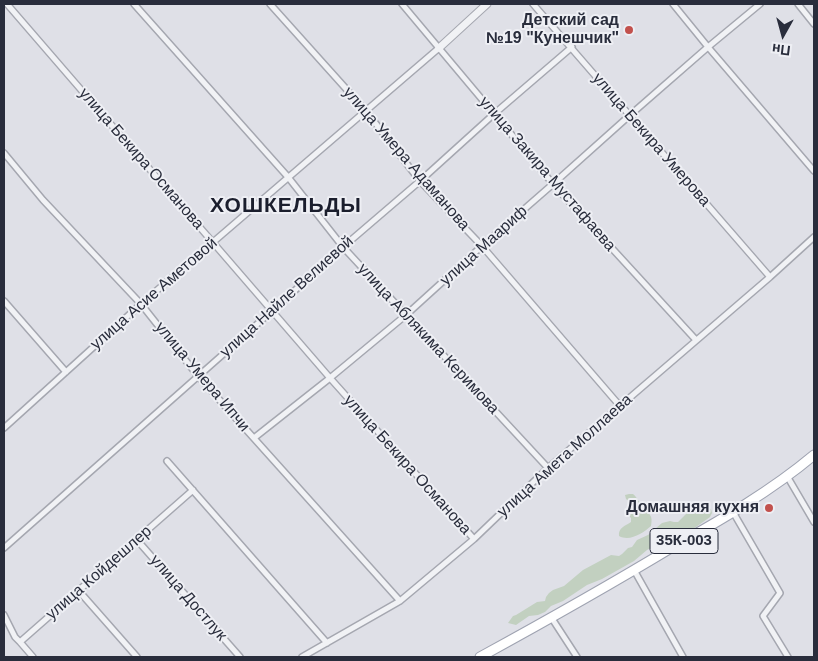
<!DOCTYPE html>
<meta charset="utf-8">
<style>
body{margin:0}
#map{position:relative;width:818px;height:661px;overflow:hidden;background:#dfe0e7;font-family:Helvetica,sans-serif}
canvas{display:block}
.frame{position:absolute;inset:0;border:5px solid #292d3c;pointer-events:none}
.north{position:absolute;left:758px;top:10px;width:50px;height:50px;-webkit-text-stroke:4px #eeeff4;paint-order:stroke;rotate:187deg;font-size:14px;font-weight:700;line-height:20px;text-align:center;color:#292d3c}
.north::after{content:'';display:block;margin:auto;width:18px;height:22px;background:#292d3c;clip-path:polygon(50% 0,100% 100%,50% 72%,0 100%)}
</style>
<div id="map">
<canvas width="818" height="661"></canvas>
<div class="frame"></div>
<div class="north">Пн</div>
</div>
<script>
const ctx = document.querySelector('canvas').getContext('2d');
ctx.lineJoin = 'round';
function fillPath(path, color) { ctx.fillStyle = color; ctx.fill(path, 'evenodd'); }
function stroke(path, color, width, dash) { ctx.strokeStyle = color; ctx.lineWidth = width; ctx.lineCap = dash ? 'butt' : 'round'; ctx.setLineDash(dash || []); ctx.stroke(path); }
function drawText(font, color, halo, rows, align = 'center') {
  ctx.font = font + ' Helvetica,sans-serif'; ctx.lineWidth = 4; ctx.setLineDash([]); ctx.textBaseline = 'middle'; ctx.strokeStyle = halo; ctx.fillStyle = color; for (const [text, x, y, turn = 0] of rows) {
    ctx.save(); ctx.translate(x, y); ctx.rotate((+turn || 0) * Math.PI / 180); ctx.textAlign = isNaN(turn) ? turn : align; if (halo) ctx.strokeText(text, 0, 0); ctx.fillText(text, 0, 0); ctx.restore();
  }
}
fillPath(new Path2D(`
 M 629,494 L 633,494 C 638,498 639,503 643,508 C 650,515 653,515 651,526 C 643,533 630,542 619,536 C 618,528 625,526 631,522 L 631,518 L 628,515 L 633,508 L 632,504 L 626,499 L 625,495 Z
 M 701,506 L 704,506 L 711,509 L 712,513 L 710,517 L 696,527 L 686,533 L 673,536 L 647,550 L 634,561 L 602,579 L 587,585 L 563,601 L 551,606 L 545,612 L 538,615 L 529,616 L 516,625 L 508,623 L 513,616 L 516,615 L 537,602 L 545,601 L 546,597 L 549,593 L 553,590 L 564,586 L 583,570 L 611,555 L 619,556 L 622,554 L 628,548 L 632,547 L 637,540 L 648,535 L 662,523 L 670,521 L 674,522 L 678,522 L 689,511 Z`), '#c2d0c0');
const minor = new Path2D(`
 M 7,4 L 330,378 L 474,539
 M 134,4 L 288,177 L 343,247 L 548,468
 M 270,4 L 366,111 L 420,181 L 482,246 L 620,406
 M 402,4 L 553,184 L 696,340
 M 533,4 L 770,277
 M 673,4 L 708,47 L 814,171
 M 798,4 L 814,24
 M 4,153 L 43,200 L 141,304 L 198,376 L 400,601
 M 4,301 L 66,372
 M 4,428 L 141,304 L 439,48
 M 254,438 L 330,378 L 406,315 L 482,246 L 553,184 L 629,116 L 708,47 L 760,4
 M 167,461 L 327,643
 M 787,476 L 814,522
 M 733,512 L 780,593 L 763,616 L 788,657
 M 137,540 L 240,657
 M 4,548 L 272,311 L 343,247 L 420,181 L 494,114 L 572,47
 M 634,570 L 683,657
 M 78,590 L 137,657
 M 4,615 L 15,637 L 20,642
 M 551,617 L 577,657
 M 33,657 L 20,642 L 193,490
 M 302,657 L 400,601 L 474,539 L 548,468 L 770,277 L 814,237`);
const tertiary = new Path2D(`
 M 439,48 L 487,4`);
const primary = new Path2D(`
 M 480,657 C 544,622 608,586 671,548 C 721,520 771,491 814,455`);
stroke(minor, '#a5a7b0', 8);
stroke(tertiary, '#a5a7b0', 9);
stroke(primary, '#9fa3b1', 11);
stroke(minor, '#f1f2f5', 5);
stroke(tertiary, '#f1f2f5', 7);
stroke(primary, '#fff', 9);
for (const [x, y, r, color] of [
 [629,30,5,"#c2514d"],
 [769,508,5,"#c2514d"]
]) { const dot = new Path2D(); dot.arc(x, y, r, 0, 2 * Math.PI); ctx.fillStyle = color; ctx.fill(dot); stroke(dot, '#eeeff4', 2); }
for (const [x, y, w] of [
 [684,541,68]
]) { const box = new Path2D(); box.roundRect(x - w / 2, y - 12.5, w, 25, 4); ctx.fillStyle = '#eeeff4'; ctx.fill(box); stroke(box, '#292d3c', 1); }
drawText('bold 15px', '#292d3c', null, [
 ["35К-003",684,541]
]);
drawText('bold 16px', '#292d3c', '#eeeff4', [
 ["Детский сад",619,21],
 ["№19 \"Кунешчик\"",619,39],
 ["Домашняя кухня",759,508]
], 'right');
drawText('16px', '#292d3c', '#eeeff4', [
 ["улица Бекира Умерова",651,140,49],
 ["улица Бекира Османова",141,159,49],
 ["улица Умера Адаманова",406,159,49],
 ["улица Закира Мустафаева",547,174,49],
 ["улица Маариф",484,246,-42],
 ["улица Асие Аметовой",154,294,-41],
 ["улица Найле Велиевой",287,297,-42],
 ["улица Аблякима Керимова",428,339,47],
 ["улица Умера Ипчи",202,377,50],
 ["улица Амета Моллаева",565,456,-42],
 ["улица Бекира Османова",407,465,48],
 ["улица Койдешлер",99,573,-41],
 ["улица Достлук",188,598,49]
]);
ctx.letterSpacing = '1px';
drawText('bold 21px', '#1b1e2d', '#eeeff4', [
 ["ХОШКЕЛЬДЫ",286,206]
]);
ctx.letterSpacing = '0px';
</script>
